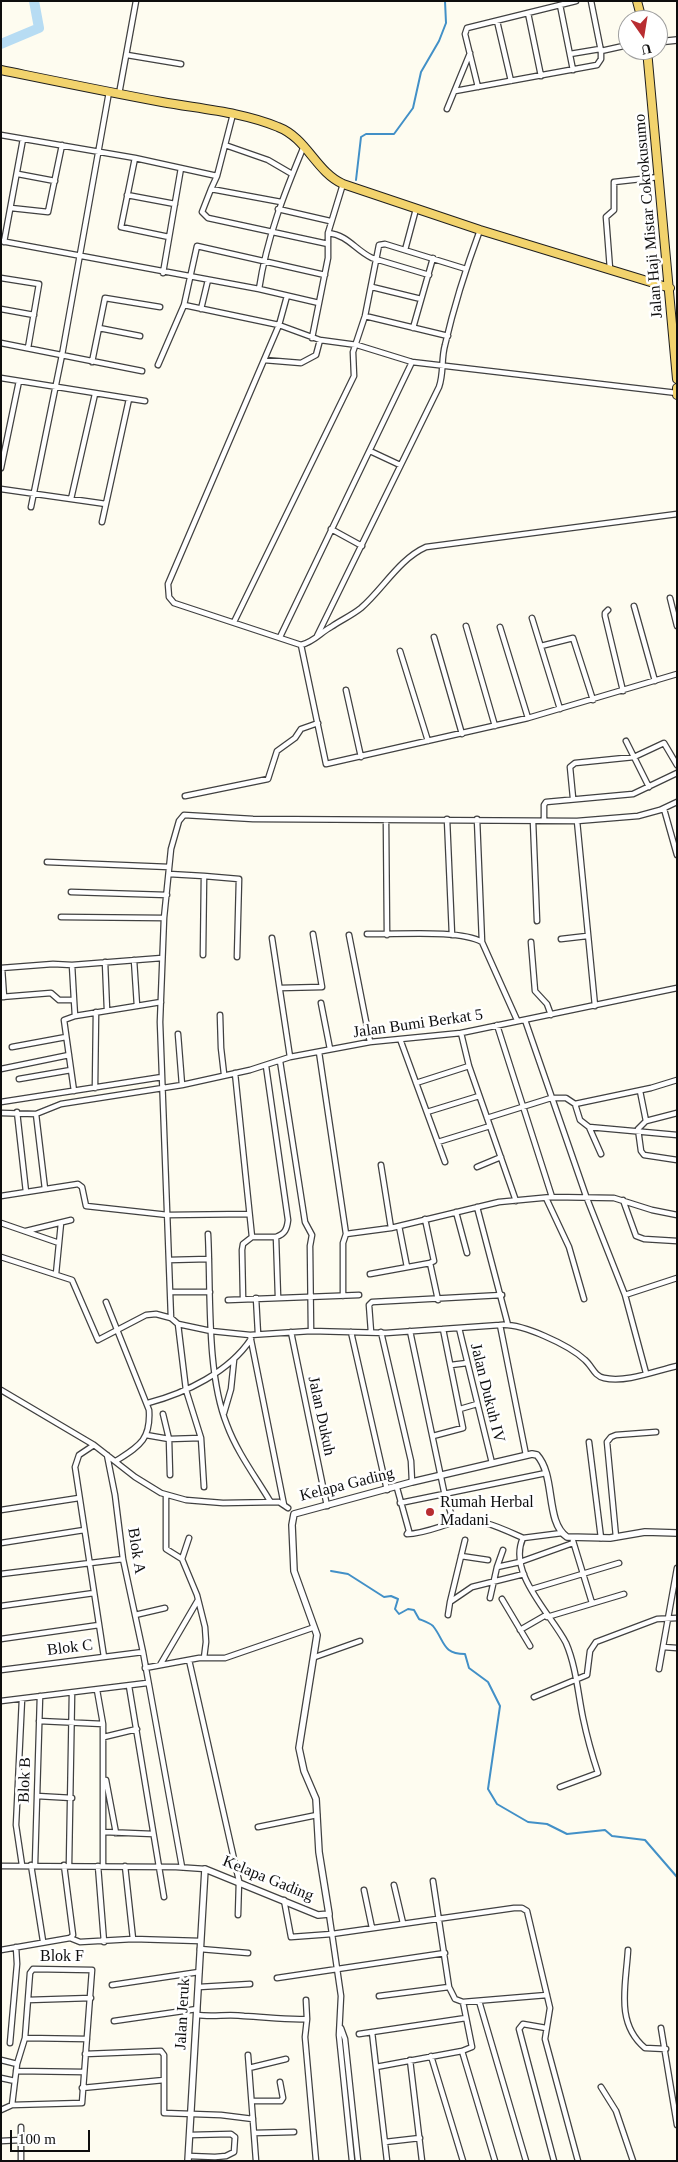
<!DOCTYPE html>
<style>
body{margin:0}
#map{position:relative;width:678px;height:2162px;overflow:hidden;background:#fefcf0;font-family:"Times New Roman",serif}
canvas{display:block}
.frame{position:absolute;inset:0;border:2px solid #0e0e0e;pointer-events:none}
.north{position:absolute;left:618px;top:10px;width:50px;height:50px;box-sizing:border-box;background:#fff;border:1px solid #9f9f9f;border-radius:50%;rotate:167deg;font-size:14px;font-weight:700;line-height:20px;text-align:center;color:#0e0e0e}
.north::after{content:'';display:block;margin:auto;width:18px;height:22px;background:#b82d31;clip-path:polygon(50% 0,100% 100%,50% 72%,0 100%)}
.scale{position:absolute;left:10px;top:2130px;width:80px;height:22px;box-sizing:border-box;border:2px solid #0e0e0e;border-top:0;padding-left:6px;font-size:15px;line-height:18px;white-space:nowrap;color:#0e0e0e;-webkit-text-stroke:4px #fff;paint-order:stroke}
</style>
<div id="map">
<canvas width="678" height="2162"></canvas>
<div class="frame"></div>
<div class="north">U</div>
<div class="scale">100 m</div>
</div>
<script>
const ctx = document.querySelector('canvas').getContext('2d');
ctx.lineJoin = 'round';
function stroke(path, color, width, dash) { ctx.strokeStyle = color; ctx.lineWidth = width; ctx.lineCap = dash ? 'butt' : 'round'; ctx.setLineDash(dash || []); ctx.stroke(path); }
function drawText(font, color, halo, rows, align = 'center') {
  ctx.font = font + ' "Times New Roman",serif'; ctx.lineWidth = 5; ctx.setLineDash([]); ctx.textBaseline = 'middle'; ctx.strokeStyle = halo; ctx.fillStyle = color; for (const [text, x, y, turn = 0] of rows) {
    ctx.save(); ctx.translate(x, y); ctx.rotate((+turn || 0) * Math.PI / 180); ctx.textAlign = isNaN(turn) ? turn : align; if (halo) ctx.strokeText(text, 0, 0); ctx.fillText(text, 0, 0); ctx.restore();
  }
}
stroke(new Path2D(`
 M 356,180 L 361,137 L 366,134 L 394,134 L 413,108 L 421,72 L 439,41 L 446,23 L 445,1
 M 331,1571 L 348,1574 L 384,1597 L 391,1596 L 398,1599 L 395,1609 L 399,1614 L 408,1609 L 414,1610 L 419,1619 C 424,1621 430,1623 433,1626 C 445,1641 442,1654 465,1654 L 469,1668 L 488,1682 L 500,1706 L 488,1789 L 497,1804 L 528,1822 L 547,1824 L 567,1834 L 605,1830 L 612,1836 L 645,1840 L 677,1877`), '#4290c7', 2);
stroke(new Path2D(`
 M 1,44 L 39,28 L 34,1`), '#b7dcf3', 10);
const minor = new Path2D(`
 M 591,1 L 601,51
 M 560,5 L 573,70
 M 528,13 L 541,76
 M 497,21 L 511,81
 M 570,54 L 600,49
 M 127,55 L 181,64
 M 478,87 L 465,34 L 467,28 L 576,1
 M 455,91 L 597,65 L 601,59 L 601,51 L 628,45
 M 119,94 L 136,1
 M 447,109 L 470,53
 M 233,114 L 217,176 L 211,189 L 281,202
 M 1,135 L 135,158 L 217,176
 M 225,145 L 268,160 L 292,174
 M 135,158 L 121,227 L 169,237
 M 18,174 L 55,181
 M 211,189 L 202,212 L 208,218 L 328,244
 M 127,195 L 175,204
 M 11,208 L 48,212 L 62,145
 M 278,209 L 330,221
 M 328,233 C 348,235 355,250 372,258 L 429,275
 M 1,241 L 259,289 L 319,303
 M 4,242 L 23,139
 M 405,250 L 416,209
 M 610,269 L 606,217 L 614,210 L 614,182 L 659,177
 M 163,273 L 181,168
 M 1,278 L 39,284 L 28,348
 M 372,287 L 421,299
 M 259,289 C 267,237 284,194 304,146
 M 184,305 L 279,325 L 320,340 L 357,345 L 412,362 L 677,393
 M 1,309 L 34,315
 M 201,309 L 208,280
 M 365,316 L 448,336
 M 99,328 L 140,336
 M 413,328 L 433,258
 M 312,338 L 328,258 L 328,233 L 343,184
 M 320,340 L 316,355 L 301,363 L 264,360 L 168,584 L 169,597 L 174,603 L 301,645 C 314,642 320,633 331,627 C 341,620 351,616 361,608 C 383,589 399,559 426,547 L 677,514
 M 1,343 L 142,371
 M 264,360 L 279,325 L 287,296
 M 92,362 L 105,298 L 160,307
 M 158,365 L 184,305 L 197,246 L 325,275
 M 1,378 L 145,401
 M 370,451 L 400,465
 M 1,468 L 19,381
 M 1,489 L 106,504
 M 71,499 L 95,394
 M 31,507 L 62,355 L 109,92
 M 102,522 L 129,399
 M 331,529 L 362,546
 M 670,598 L 677,626
 M 634,606 L 655,681
 M 608,610 L 605,613 L 605,616 L 623,691
 M 532,618 L 560,709
 M 234,622 L 354,376 L 353,352 L 365,316 L 379,245 L 385,244 L 466,269
 M 466,626 L 495,726
 M 500,627 L 528,718
 M 317,636 L 439,387 C 444,373 441,359 445,345 C 454,306 466,268 480,230
 M 280,637 L 412,362
 M 434,637 L 462,734
 M 301,645 L 326,764 L 528,718 L 677,674
 M 541,646 L 573,638 L 593,700
 M 400,651 L 428,741
 M 346,690 L 361,757
 M 626,741 L 649,787
 M 185,796 L 268,779 L 277,751 L 295,738 L 301,729 L 318,723
 M 573,798 L 570,767 L 575,763 L 634,757 L 664,743 L 677,765
 M 664,809 L 677,855
 M 447,819 L 452,935
 M 477,819 L 482,942
 M 386,820 L 387,935
 M 533,821 L 537,921
 M 544,821 L 544,805 L 546,802 L 633,794 L 677,773
 M 577,821 L 595,1006
 M 47,862 L 169,867
 M 169,874 L 204,876 L 203,955
 M 204,876 L 239,879 L 237,957
 M 71,892 L 167,895
 M 61,917 L 164,918
 M 367,934 C 395,935 459,929 482,942 L 517,1020
 M 349,935 L 370,1042
 M 272,938 L 290,1057
 M 561,939 L 587,936
 M 531,942 L 535,991 L 547,1004 L 551,1015
 M 134,960 L 137,1006
 M 105,962 L 107,1010
 M 72,965 L 74,1000
 M 1,968 L 53,964 L 72,965 L 162,958
 M 2,968 L 4,997
 M 280,988 L 322,987 L 313,934
 M 1,997 L 51,993 L 59,1000 L 74,1000 L 75,1016 L 161,1002
 M 321,1003 L 330,1049
 M 220,1015 L 221,1048 L 224,1074
 M 525,1020 L 586,1196 L 625,1295
 M 497,1025 L 552,1197
 M 461,1033 L 469,1066 L 516,1201
 M 178,1034 L 182,1085
 M 400,1039 L 445,1162
 M 12,1047 L 66,1037
 M 319,1052 L 346,1234
 M 280,1061 L 305,1222 L 312,1235 L 310,1246 L 311,1331
 M 266,1066 L 288,1220 C 287,1229 285,1234 276,1237 L 278,1297
 M 1,1069 L 69,1055
 M 235,1073 L 252,1237 L 243,1244 L 242,1250 L 243,1298
 M 19,1079 L 71,1070
 M 416,1083 L 469,1066
 M 95,1088 L 96,1012
 M 74,1091 L 64,1020 L 75,1016
 M 640,1091 L 646,1121
 M 1,1102 L 162,1077
 M 575,1104 L 651,1088 L 677,1080
 M 17,1112 L 26,1192
 M 427,1112 L 479,1096
 M 1,1113 L 36,1114 L 61,1104 L 182,1085 L 250,1070 L 290,1057 L 370,1042 L 461,1033 L 677,988
 M 677,1113 L 646,1121 L 638,1129 L 641,1151 L 644,1155 L 677,1160
 M 36,1114 L 45,1189
 M 487,1118 L 551,1098 L 566,1098 L 575,1104 L 580,1120 L 589,1127 L 601,1154
 M 589,1127 L 677,1135
 M 438,1142 L 490,1126
 M 381,1165 L 391,1228
 M 477,1167 L 501,1157
 M 1,1196 L 78,1184 L 82,1187 L 86,1206 L 168,1215 L 249,1214
 M 546,1198 L 569,1247 L 584,1299
 M 623,1200 L 636,1236 L 644,1239 L 677,1241
 M 477,1207 L 508,1325
 M 456,1212 L 467,1253
 M 425,1219 L 434,1261 L 430,1263 L 438,1300
 M 1,1223 L 59,1243
 M 399,1226 L 407,1267
 M 26,1231 L 71,1220
 M 208,1234 C 211,1290 206,1373 227,1425 C 237,1452 255,1476 270,1501
 M 252,1237 L 276,1237
 M 1,1257 L 72,1280 L 98,1340 L 146,1315 L 156,1314 L 171,1318 L 178,1324 L 211,1331 L 250,1335 L 311,1331 L 386,1333 L 500,1325 L 526,1455
 M 169,1260 L 209,1259
 M 56,1274 L 61,1223
 M 370,1274 L 430,1263
 M 170,1292 L 210,1292
 M 343,1296 L 343,1243 L 346,1234 L 391,1228 L 499,1202 L 552,1197 L 614,1198 L 652,1210 L 677,1215
 M 256,1298 L 258,1334
 M 228,1300 L 359,1295
 M 106,1302 L 149,1410 C 151,1440 139,1446 116,1461
 M 171,1318 L 160,1022 L 164,918 L 171,849 L 179,821 L 184,815 L 253,819 L 577,821 L 638,816 L 660,810 L 677,802
 M 178,1324 L 186,1390 L 201,1438 L 204,1487
 M 500,1325 C 522,1323 569,1345 585,1360 C 592,1366 594,1376 604,1378 C 626,1383 655,1371 677,1366
 M 459,1328 L 492,1463
 M 410,1331 L 445,1496 L 454,1522
 M 291,1332 L 327,1506
 M 351,1332 L 387,1490
 M 371,1332 L 369,1305 L 372,1302 L 502,1295
 M 381,1332 L 411,1461 L 412,1482
 M 250,1335 L 284,1505
 M 451,1365 L 467,1363
 M 646,1373 L 625,1295 L 677,1278
 M 1,1390 L 94,1445 L 135,1477 L 161,1493 L 186,1500 L 223,1503 L 279,1502 L 288,1508
 M 148,1403 C 186,1393 229,1372 251,1339
 M 460,1409 L 477,1404
 M 224,1413 L 231,1389 L 234,1360
 M 163,1414 L 169,1439 L 170,1475
 M 146,1435 L 169,1439 L 201,1438
 M 433,1436 L 463,1428 L 443,1329
 M 589,1442 L 601,1538
 M 94,1445 L 79,1455 L 75,1467 L 104,1657
 M 107,1455 L 115,1495 L 123,1559 L 143,1652 L 182,1867
 M 397,1488 L 409,1531 L 407,1534 C 422,1534 438,1527 452,1523 C 476,1515 501,1528 523,1538
 M 166,1495 L 166,1549 L 182,1559 L 197,1595 L 205,1627 L 206,1642 L 204,1658
 M 400,1503 L 546,1473
 M 1,1510 L 79,1498
 M 616,1537 L 607,1442 L 611,1437 L 616,1435 L 656,1432
 M 573,1541 L 592,1603
 M 1,1543 L 84,1530
 M 461,1556 L 488,1560
 M 182,1559 L 189,1538
 M 497,1567 L 503,1550
 M 1,1574 L 123,1559
 M 532,1589 L 619,1563
 M 490,1598 L 497,1567 L 520,1562 L 573,1543
 M 502,1599 L 530,1646
 M 450,1602 L 465,1540
 M 1,1606 L 94,1593
 M 135,1615 L 165,1608
 M 448,1615 L 450,1602 L 472,1587 L 524,1574
 M 547,1617 L 624,1594
 M 520,1630 L 546,1615
 M 1,1639 L 99,1625
 M 663,1647 L 677,1648
 M 315,1657 L 360,1641
 M 189,1660 L 239,1881 L 238,1915
 M 160,1665 L 198,1600
 M 145,1668 L 199,1658 L 225,1658 L 312,1628
 M 659,1669 L 677,1568
 M 1,1670 L 143,1652
 M 129,1686 L 164,1897
 M 97,1690 L 103,1724 L 103,1866
 M 534,1697 L 587,1675 L 590,1651 L 596,1642 L 657,1619 L 677,1618
 M 1,1701 L 147,1683
 M 39,1721 L 103,1724
 M 104,1737 L 137,1729
 M 106,1780 L 116,1833
 M 560,1787 L 598,1773 C 592,1755 587,1737 583,1718 C 578,1694 576,1666 566,1643 C 551,1614 507,1573 523,1538 L 562,1533
 M 37,1796 L 72,1798
 M 258,1827 L 317,1815
 M 104,1832 L 153,1834
 M 35,1864 L 40,1696
 M 22,1865 L 16,1825 L 22,1699
 M 31,1865 L 43,1941
 M 69,1865 L 72,1693
 M 1,1866 L 176,1867 L 205,1869
 M 98,1866 L 104,1942
 M 125,1866 L 133,1939
 M 433,1881 L 449,1987 L 455,1999 L 463,2002 L 547,1995
 M 394,1885 L 403,1923
 M 364,1890 L 372,1928
 M 284,1900 L 291,1937 L 332,1934 L 341,1996 L 339,2035 L 352,2161
 M 329,1914 L 332,1934 L 514,1908 L 522,1908 L 527,1911 L 550,2008 L 545,2039 L 578,2161
 M 70,1938 L 80,1942 L 133,1939 L 200,1941
 M 200,1949 L 248,1953
 M 1,1950 L 70,1938 L 73,1935 L 64,1865
 M 628,1950 C 626,1985 615,2023 645,2048 L 666,2049
 M 277,1978 L 445,1953
 M 112,1985 L 199,1972
 M 199,1987 L 250,1984
 M 379,1996 L 449,1987
 M 28,2000 L 91,1998
 M 306,2000 L 307,2019 L 305,2037 L 316,2161
 M 479,2001 L 526,2161
 M 197,2015 C 213,2017 229,2014 244,2016 C 266,2017 286,2020 307,2019
 M 114,2021 L 197,2009
 M 341,2028 L 345,2039 L 358,2161
 M 546,2028 L 523,2024 L 519,2029 L 554,2161
 M 661,2028 L 677,2125
 M 372,2032 L 376,2067
 M 359,2034 L 466,2018
 M 25,2038 L 87,2039
 M 10,2043 L 17,1964 L 16,1947
 M 462,2051 L 495,2161
 M 85,2054 L 161,2051 L 164,2055 L 164,2113 L 221,2115 L 253,2119
 M 248,2055 L 256,2161
 M 431,2056 L 463,2161
 M 1,2060 L 17,2064
 M 410,2060 L 422,2161
 M 249,2068 L 286,2059
 M 16,2071 L 84,2072
 M 1,2078 L 15,2081
 M 601,2087 L 616,2111 L 633,2161
 M 82,2088 L 164,2080
 M 252,2101 L 281,2101 L 283,2098 L 280,2082
 M 1,2110 L 12,2105 L 82,2103 L 92,1970 L 33,1969 L 30,1973 L 25,2038 L 17,2064 L 12,2105
 M 21,2127 L 21,2161
 M 254,2133 L 294,2132
 M 1,2141 L 21,2140
 M 385,2142 L 420,2138
 M 189,2156 L 215,2157 L 226,2156 L 234,2152 L 235,2137 L 231,2134 L 190,2135
 M 387,2161 L 376,2067 L 462,2051 L 472,2047 L 463,2002`);
const tertiary = new Path2D(`
 M 658,42 L 677,40
 M 188,2161 L 205,1869 L 318,1915 L 329,1914 L 319,1852 L 316,1799 L 304,1771 L 299,1748 L 317,1635 L 294,1571 L 292,1525 L 294,1514 L 412,1482 L 532,1454 L 537,1455 C 556,1476 545,1522 567,1537 L 610,1538 L 645,1532 L 677,1533`);
const primary = new Path2D(`
 M 637,1 L 642,20
 M 647,50 L 677,379
 M 1,70 C 55,81 108,92 162,102 C 201,109 242,112 278,127 C 307,138 316,172 343,184 L 480,230 L 670,288
 M 677,388 L 677,395`);
stroke(minor, '#414141', 7);
stroke(tertiary, '#414141', 8);
stroke(primary, '#1f1f1f', 10);
stroke(minor, '#fff', 4.5);
stroke(tertiary, '#fff', 5.5);
stroke(primary, '#f2d36d', 8);
for (const [x, y, r, color] of [
 [430,1512,5,"#b82d31"]
]) { const dot = new Path2D(); dot.arc(x, y, r, 0, 2 * Math.PI); ctx.fillStyle = color; ctx.fill(dot); stroke(dot, '#fff', 2); }
drawText('16px', '#0e0e0e', '#fff', [
 ["Jalan Haji Mistar Cokrokusumo",649,216,-95],
 ["Jalan Bumi Berkat 5",418,1024,-8],
 ["Jalan Dukuh IV",487,1393,76],
 ["Jalan Dukuh",321,1416,78],
 ["Kelapa Gading",347,1485,-14],
 ["Blok A",136,1551,81],
 ["Blok C",70,1648,-7],
 ["Blok B",25,1780,-88],
 ["Kelapa Gading",268,1879,22],
 ["Blok F",62,1957],
 ["Jalan Jeruk",183,2014,-87]
]);
drawText('16px', '#0e0e0e', '#fff', [
 ["Rumah Herbal",440,1503],
 ["Madani",440,1521]
], 'left');
</script>
